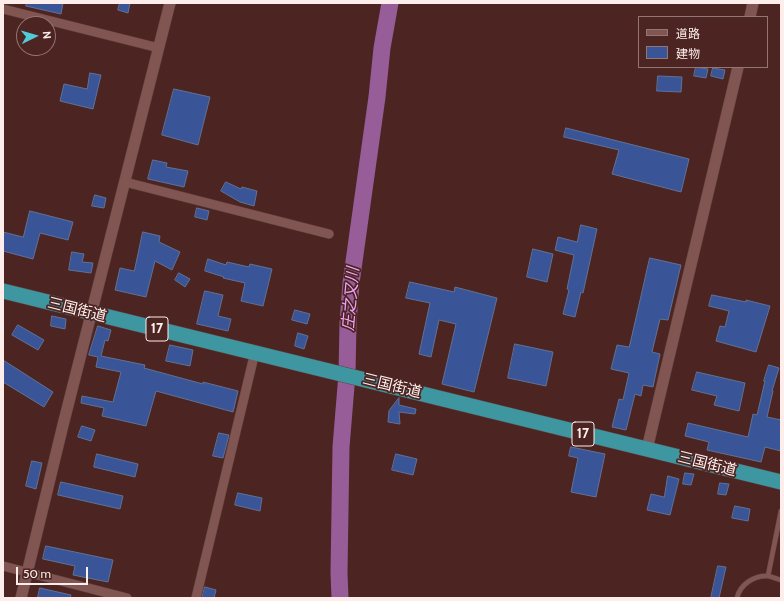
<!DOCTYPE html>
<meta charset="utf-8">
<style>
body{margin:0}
#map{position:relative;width:784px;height:601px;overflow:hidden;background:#4c2522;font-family:Cabin,"Noto Sans JP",sans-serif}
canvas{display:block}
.frame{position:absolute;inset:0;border:4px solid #fdedeb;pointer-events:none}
.legend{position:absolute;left:638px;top:16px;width:130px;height:52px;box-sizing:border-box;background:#4c2522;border:1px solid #937572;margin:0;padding:5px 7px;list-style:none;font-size:12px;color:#fdedeb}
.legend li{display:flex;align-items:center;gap:8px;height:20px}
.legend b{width:20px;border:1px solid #937572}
.north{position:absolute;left:16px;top:16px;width:40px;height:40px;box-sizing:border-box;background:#4c2522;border:1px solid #937572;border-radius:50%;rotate:85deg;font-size:11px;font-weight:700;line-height:16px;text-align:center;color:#fdedeb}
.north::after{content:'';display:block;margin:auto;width:14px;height:18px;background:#52cbd8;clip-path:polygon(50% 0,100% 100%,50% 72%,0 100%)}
.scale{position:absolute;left:16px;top:567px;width:72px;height:18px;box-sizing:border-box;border:2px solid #fdedeb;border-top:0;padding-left:5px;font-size:12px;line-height:14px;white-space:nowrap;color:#fdedeb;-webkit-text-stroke:3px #4c2522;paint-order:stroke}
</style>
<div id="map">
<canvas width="784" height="601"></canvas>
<div class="frame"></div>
<ul class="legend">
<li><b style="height:5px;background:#815551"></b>道路</li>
<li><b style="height:11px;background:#3a5597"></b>建物</li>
</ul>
<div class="north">N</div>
<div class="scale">50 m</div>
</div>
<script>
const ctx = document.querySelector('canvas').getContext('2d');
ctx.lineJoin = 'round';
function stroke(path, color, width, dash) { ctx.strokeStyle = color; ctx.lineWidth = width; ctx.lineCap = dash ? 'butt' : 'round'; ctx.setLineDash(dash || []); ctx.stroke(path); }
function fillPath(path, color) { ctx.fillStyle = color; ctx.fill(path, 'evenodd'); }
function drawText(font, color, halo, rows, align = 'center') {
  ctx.font = font + ' Cabin,"Noto Sans JP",sans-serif'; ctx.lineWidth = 3.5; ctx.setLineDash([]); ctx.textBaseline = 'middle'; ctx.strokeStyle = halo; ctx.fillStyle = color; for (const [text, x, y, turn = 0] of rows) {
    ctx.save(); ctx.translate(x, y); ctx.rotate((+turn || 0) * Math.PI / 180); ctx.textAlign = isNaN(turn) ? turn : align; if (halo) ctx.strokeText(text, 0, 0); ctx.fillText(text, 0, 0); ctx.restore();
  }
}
stroke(new Path2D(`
 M 340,598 L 339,573 L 341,447 L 347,374 L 348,323 L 351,283 L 377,97 L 382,48 L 390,3`), '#965d99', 17);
const building = new Path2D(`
 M 27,3 L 63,3 L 61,14 L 26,6 Z
 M 120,3 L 130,3 L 128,13 L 118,10 Z
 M 696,67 L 708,69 L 706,78 L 694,76 Z
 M 713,68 L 725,70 L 723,79 L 711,76 Z
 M 90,73 L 101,75 L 93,109 L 60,101 L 64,84 L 87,89 Z
 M 658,76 L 682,77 L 681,92 L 657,91 Z
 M 174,89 L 210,97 L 198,145 L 162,135 Z
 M 566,128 L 689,159 L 681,192 L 612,174 L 619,150 L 564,137 Z
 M 153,160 L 167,163 L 166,167 L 188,171 L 184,187 L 148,179 Z
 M 226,182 L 241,189 L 242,187 L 257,191 L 254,206 L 240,202 L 221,191 Z
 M 95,195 L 106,198 L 104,208 L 92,206 Z
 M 197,208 L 209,211 L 207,220 L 195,217 Z
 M 30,211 L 73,222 L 68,240 L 40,233 L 33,259 L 3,251 L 3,232 L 23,237 Z
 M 581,225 L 597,229 L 583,293 L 581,292 L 575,317 L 563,314 L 569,290 L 567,289 L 574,255 L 555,250 L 558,237 L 577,242 Z
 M 143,232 L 160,236 L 159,242 L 180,252 L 172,270 L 155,261 L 146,297 L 115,290 L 120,268 L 134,271 Z
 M 533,249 L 553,254 L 547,282 L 527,277 Z
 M 72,252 L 84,254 L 82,262 L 93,263 L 91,273 L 69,270 Z
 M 650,258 L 681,265 L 668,320 L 660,319 L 652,352 L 660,354 L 653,387 L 643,385 L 641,396 L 635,394 L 626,430 L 612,427 L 619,399 L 623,400 L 629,373 L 611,369 L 617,345 L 629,347 Z
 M 208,259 L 226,265 L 227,262 L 249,267 L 250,264 L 272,269 L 263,306 L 241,301 L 245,283 L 223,278 L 224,277 L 205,271 Z
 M 179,273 L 190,279 L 185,287 L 175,280 Z
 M 410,282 L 454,292 L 455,287 L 497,298 L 474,392 L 442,384 L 456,324 L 439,320 L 431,357 L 419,354 L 430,303 L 406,298 Z
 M 205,291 L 223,295 L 218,316 L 231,319 L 228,331 L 197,324 Z
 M 712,295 L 746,302 L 746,300 L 770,306 L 756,352 L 716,341 L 720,326 L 725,327 L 729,311 L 709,306 Z
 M 295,310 L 310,314 L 307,324 L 292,320 Z
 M 52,316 L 66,319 L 65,329 L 51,326 Z
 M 18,325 L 44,340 L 38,350 L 12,335 Z
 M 98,326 L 111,330 L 108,341 L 105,340 L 101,356 L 145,365 L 144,368 L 203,384 L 203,382 L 238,391 L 233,412 L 156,391 L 146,426 L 102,416 L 104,408 L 81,403 L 82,396 L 113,402 L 121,372 L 96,367 L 98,357 L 89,355 Z
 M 298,333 L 308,336 L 304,349 L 295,346 Z
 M 515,344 L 553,352 L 546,386 L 508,378 Z
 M 170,345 L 193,350 L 190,366 L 166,361 Z
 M 3,360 L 53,392 L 44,407 L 3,382 Z
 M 769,365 L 779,368 L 772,391 L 773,391 L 767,417 L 781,420 L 781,451 L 765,447 L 761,462 L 707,450 L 709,442 L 685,436 L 688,423 L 748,437 L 753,414 L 757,415 L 765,381 L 764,381 Z
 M 697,372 L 745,383 L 739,411 L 714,405 L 717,396 L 692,390 Z
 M 399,398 L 399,405 L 416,409 L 415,414 L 399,412 L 400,424 L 388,422 L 389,411 Z
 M 82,426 L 95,430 L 91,441 L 78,437 Z
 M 219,433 L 229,435 L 223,458 L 213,456 Z
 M 571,447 L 605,454 L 596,497 L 571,492 L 578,458 L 569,456 Z
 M 97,454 L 138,464 L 135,477 L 94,467 Z
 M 396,454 L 417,459 L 413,475 L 392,470 Z
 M 32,461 L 42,463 L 36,489 L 26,486 Z
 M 685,473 L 694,474 L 691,485 L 683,484 Z
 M 668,476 L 679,479 L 670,515 L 647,510 L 651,494 L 664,497 Z
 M 61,482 L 123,496 L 120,509 L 58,495 Z
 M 720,483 L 729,484 L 726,495 L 718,494 Z
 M 238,493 L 262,498 L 260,511 L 235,505 Z
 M 735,506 L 750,509 L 748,521 L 732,518 Z
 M 46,546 L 113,560 L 108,582 L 73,575 L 75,566 L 43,559 Z
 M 718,566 L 726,567 L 719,598 L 711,598 Z
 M 205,587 L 216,590 L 214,598 L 202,598 Z
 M 40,588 L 71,595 L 70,598 L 43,598 L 38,597 Z`);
fillPath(building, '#3a5597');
stroke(building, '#617195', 1);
const service = new Path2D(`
 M 768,576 L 781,511
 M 737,598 C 740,584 755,575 768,576 C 773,577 777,579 781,580`);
const minor = new Path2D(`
 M 3,9 L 159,48
 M 125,182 L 329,234
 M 3,566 L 127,598
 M 196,598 L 255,352`);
const tertiary = new Path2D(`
 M 750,17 L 753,3
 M 647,449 L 738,67
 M 21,598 L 63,425 L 170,3`);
const trunk = new Path2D(`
 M 3,291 L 781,482`);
stroke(service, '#614241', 5.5);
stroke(minor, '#614241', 10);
stroke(tertiary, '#614241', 12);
stroke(trunk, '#614241', 16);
stroke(service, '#815551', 4.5);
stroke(minor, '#815551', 9);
stroke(tertiary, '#815551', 11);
stroke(trunk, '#3e96a0', 15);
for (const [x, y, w] of [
 [157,329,22],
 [583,434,22]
]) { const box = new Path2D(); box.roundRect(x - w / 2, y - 12, w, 24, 3); ctx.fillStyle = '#4c2522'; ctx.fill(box); stroke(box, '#fdedeb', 1); }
drawText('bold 14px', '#fdedeb', null, [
 ["17",157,329],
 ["17",583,434]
]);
drawText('15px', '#fdedeb', '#4c2522', [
 ["三国街道",77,310,14],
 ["三国街道",392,386,14],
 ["三国街道",707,464,14]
]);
drawText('italic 16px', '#f5a5f9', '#4c2522', [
 ["庄之又川",351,299,-85]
]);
</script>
